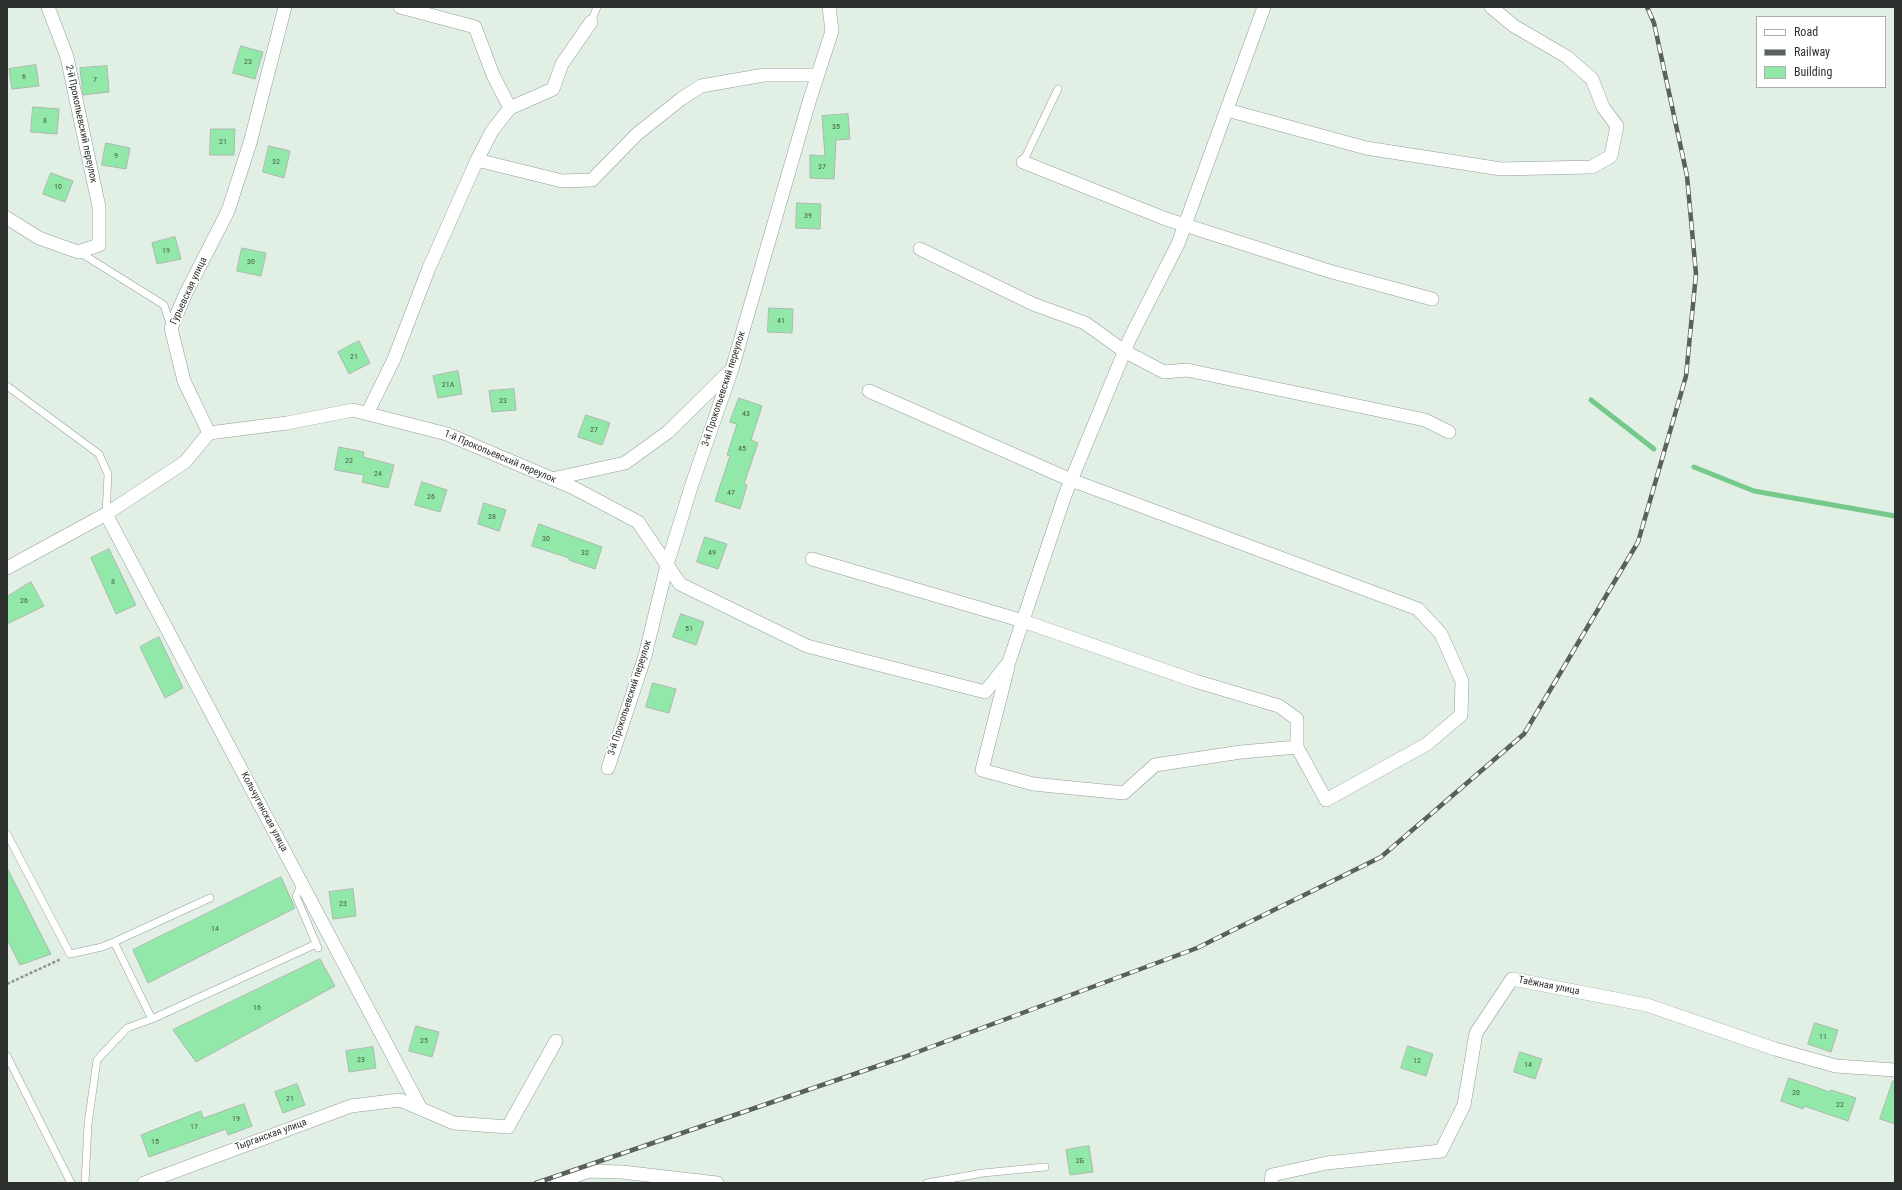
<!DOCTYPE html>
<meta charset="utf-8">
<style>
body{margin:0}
#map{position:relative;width:1902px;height:1190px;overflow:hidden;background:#e2efe5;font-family:"Roboto Condensed",sans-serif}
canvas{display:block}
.frame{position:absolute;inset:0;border:8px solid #2c312d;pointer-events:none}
.legend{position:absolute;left:1756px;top:16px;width:130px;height:72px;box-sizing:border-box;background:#fff;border:1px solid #abadab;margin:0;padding:5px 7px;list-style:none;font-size:12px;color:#2c312d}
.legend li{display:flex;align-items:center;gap:8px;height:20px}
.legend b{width:20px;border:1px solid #abadab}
</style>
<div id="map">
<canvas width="1902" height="1190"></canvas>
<div class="frame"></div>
<ul class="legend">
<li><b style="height:5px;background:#fff"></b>Road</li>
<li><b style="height:5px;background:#5a615b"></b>Railway</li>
<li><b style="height:11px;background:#92e8a8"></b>Building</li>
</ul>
</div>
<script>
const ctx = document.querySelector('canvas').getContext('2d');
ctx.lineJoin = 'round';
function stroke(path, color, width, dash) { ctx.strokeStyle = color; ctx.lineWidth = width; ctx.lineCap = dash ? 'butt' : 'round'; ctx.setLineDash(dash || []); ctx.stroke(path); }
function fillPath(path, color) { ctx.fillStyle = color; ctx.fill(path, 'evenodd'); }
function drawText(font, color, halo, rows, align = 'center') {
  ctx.font = font + ' "Roboto Condensed",sans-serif'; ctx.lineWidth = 3.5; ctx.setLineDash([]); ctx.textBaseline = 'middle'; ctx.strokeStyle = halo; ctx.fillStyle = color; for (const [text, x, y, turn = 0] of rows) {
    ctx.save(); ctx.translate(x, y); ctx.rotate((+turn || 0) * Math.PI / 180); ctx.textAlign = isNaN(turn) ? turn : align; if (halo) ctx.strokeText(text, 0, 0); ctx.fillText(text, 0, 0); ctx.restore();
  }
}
stroke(new Path2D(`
 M 1591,400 L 1654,449
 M 1694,467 L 1754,491 L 1895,516`), '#74c98b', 5);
const building = new Path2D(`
 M 241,46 L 263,52 L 255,79 L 233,73 Z
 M 36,65 L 39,86 L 12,89 L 9,69 Z
 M 107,66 L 109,92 L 83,95 L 80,68 Z
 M 33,107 L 59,109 L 57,134 L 31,132 Z
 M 848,114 L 850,139 L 836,140 L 834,179 L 810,178 L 810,155 L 825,156 L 822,116 Z
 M 211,129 L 235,129 L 234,155 L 210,155 Z
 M 106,143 L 130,148 L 126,169 L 102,165 Z
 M 269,146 L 290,151 L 284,178 L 263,172 Z
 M 51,173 L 73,181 L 65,202 L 43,194 Z
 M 797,203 L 821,204 L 820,229 L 796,228 Z
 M 175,237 L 181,259 L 157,264 L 152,243 Z
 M 242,248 L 266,253 L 261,276 L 237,271 Z
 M 769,308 L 793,309 L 792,333 L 768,332 Z
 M 359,341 L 370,363 L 349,374 L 338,352 Z
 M 458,371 L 462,394 L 438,398 L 433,376 Z
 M 514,389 L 516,410 L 492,412 L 489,391 Z
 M 739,398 L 762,406 L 751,440 L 758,443 L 744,484 L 747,485 L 740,509 L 715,501 L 730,456 L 727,455 L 737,424 L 730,422 Z
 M 586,415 L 610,423 L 602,445 L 578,437 Z
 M 339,447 L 364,452 L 363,457 L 394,465 L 388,488 L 362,482 L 364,475 L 335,470 Z
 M 422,482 L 447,490 L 440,512 L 415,505 Z
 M 484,503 L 506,510 L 499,531 L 478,524 Z
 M 539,524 L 602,547 L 595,569 L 569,560 L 569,558 L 532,546 Z
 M 705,537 L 727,544 L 718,569 L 697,562 Z
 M 109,549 L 136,605 L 116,614 L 91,558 Z
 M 31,582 L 44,606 L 7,624 L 7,597 Z
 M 681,614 L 704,622 L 696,645 L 673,637 Z
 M 159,637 L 183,688 L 165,698 L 140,647 Z
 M 653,683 L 676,689 L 669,713 L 646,707 Z
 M 7,868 L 51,954 L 20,965 L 7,939 Z
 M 281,877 L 295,908 L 148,983 L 133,950 Z
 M 353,889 L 356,916 L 333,919 L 329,892 Z
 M 320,959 L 335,986 L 196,1062 L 173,1030 Z
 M 1815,1023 L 1838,1030 L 1831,1052 L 1808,1044 Z
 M 416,1026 L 439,1032 L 432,1057 L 409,1051 Z
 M 1408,1046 L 1433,1054 L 1426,1076 L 1401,1068 Z
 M 373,1047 L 376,1068 L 349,1072 L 346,1051 Z
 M 1520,1052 L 1542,1059 L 1535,1079 L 1514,1072 Z
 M 1789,1078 L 1830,1092 L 1831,1090 L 1856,1098 L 1848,1121 L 1804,1106 L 1803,1109 L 1781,1101 Z
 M 1893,1081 L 1895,1082 L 1895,1124 L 1880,1119 Z
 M 297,1084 L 305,1105 L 283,1113 L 275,1092 Z
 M 244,1104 L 252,1126 L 228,1135 L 226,1129 L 149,1157 L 141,1135 L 201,1111 L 203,1118 Z
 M 1089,1146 L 1093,1172 L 1070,1175 L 1066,1150 Z`);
fillPath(building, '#92e8a8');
stroke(building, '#abb8ad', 1);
const service = new Path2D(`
 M 591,22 L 597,7
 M 1023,162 L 1058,89
 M 79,252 L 164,305 L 171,327
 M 7,386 L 99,454 L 108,474 L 106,514
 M 7,834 L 70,954 L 102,947 L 114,942
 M 302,884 L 296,896 L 318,948
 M 152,1019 L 316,944
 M 7,1056 L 71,1183
 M 85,1183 L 88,1124 L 97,1060 L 127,1028 L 152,1019 L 114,942 L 210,898
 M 927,1183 L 983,1173 L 1045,1167`);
const minor = new Path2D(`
 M 400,7 L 475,27 L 493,75 L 510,108
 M 1227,110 L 1366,148 L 1501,169 L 1592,167 L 1611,156 L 1617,126 L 1603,107 L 1592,79 L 1567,57 L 1514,26 L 1491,7
 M 477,160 L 492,131 L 510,108 L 553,89 L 562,64 L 591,22
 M 1023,162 L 1166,219 L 1329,271 L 1432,299
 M 7,218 L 39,238 L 78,252 L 99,245 L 99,207 L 67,57 L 48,7
 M 920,249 L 1033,304 L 1085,323 L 1124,351 L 1164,372 L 1187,370 L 1425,420 L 1449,432
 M 869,391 L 1071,480 L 1418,609 L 1441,634 L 1462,681 L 1461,715 L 1427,744 L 1326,800 L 1297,747 L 1241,752 L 1155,765 L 1124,793 L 1033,784 L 982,770 L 1008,667
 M 367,414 L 394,359 L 429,268 L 477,160 L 562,181 L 592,180 L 637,134 L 681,99 L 701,86 L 764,75 L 817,75
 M 209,433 L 287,423 L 353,410 L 447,434 L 574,488 L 638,522 L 680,584 L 807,646 L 985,692 L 1009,662 L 1065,495 L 1130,338 L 1178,244 L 1264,7
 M 209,433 L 184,381 L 171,328 L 186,293 L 228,211 L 250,143 L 285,7
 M 552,479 L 625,463 L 668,432 L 729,372
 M 106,514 L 421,1109
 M 812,559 L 1023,621 L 1195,681 L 1279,706 L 1297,719 L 1297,747
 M 7,568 L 106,514 L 185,462 L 209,433
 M 608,768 L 645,656 L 667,565 L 692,484 L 732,369 L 809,102 L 832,31 L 829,7
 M 144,1183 L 351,1106 L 400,1100 L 454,1123 L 508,1127 L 556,1041
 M 557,1183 L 589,1171 L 622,1172 L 717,1183
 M 1271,1183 L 1272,1175 L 1327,1163 L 1441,1151 L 1464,1105 L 1476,1033 L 1512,979 L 1647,1005 L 1775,1049 L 1836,1066 L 1895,1070`);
stroke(service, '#929f95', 8);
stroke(minor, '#929f95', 14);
stroke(new Path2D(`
 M 7,984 L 61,959`), '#8c958e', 2.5, [3, 2]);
stroke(service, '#fff', 7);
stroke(minor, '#fff', 13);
const rail = new Path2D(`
 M 536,1183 L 904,1057 L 1197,948 L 1381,857 L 1524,734 L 1638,542 L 1686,376 L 1696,274 L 1687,176 L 1654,23 L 1647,7`);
stroke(rail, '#5a615b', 4.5);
stroke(rail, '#fff', 3, [9]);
drawText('8px', '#465f4c', null, [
 ["23",248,62],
 ["6",24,77],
 ["7",95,80],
 ["8",45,121],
 ["35",836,127],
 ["21",223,142],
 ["9",116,156],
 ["32",276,162],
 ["37",822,167],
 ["10",58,187],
 ["39",808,216],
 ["19",166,251],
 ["30",251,262],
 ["41",781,321],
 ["21",354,357],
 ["21А",448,385],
 ["23",503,401],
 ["43",746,414],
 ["27",594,430],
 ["45",742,449],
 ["22",349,461],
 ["24",378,474],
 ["47",731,493],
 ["26",431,497],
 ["28",492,517],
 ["30",546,539],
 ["32",585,553],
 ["49",712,553],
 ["8",113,582],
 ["26",24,601],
 ["51",689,629],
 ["23",343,904],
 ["14",215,929],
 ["16",257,1008],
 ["11",1823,1037],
 ["25",424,1041],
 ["23",361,1060],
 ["12",1417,1061],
 ["14",1528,1065],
 ["20",1796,1093],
 ["21",290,1099],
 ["22",1840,1105],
 ["19",236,1119],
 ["17",194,1127],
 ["15",155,1142],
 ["2Б",1080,1161]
]);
drawText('10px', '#2c312d', '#fff', [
 ["2-й Прокопьевский переулок",81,124,78],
 ["Гурьевская улица",189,291,-65],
 ["3-й Прокопьевский переулок",724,389,-72],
 ["1-й Прокопьевский переулок",500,457,23],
 ["3-й Прокопьевский переулок",630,698,-72],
 ["Кольчугинская улица",264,812,62],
 ["Таёжная улица",1549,986,11],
 ["Тырганская улица",271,1135,-20]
]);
</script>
